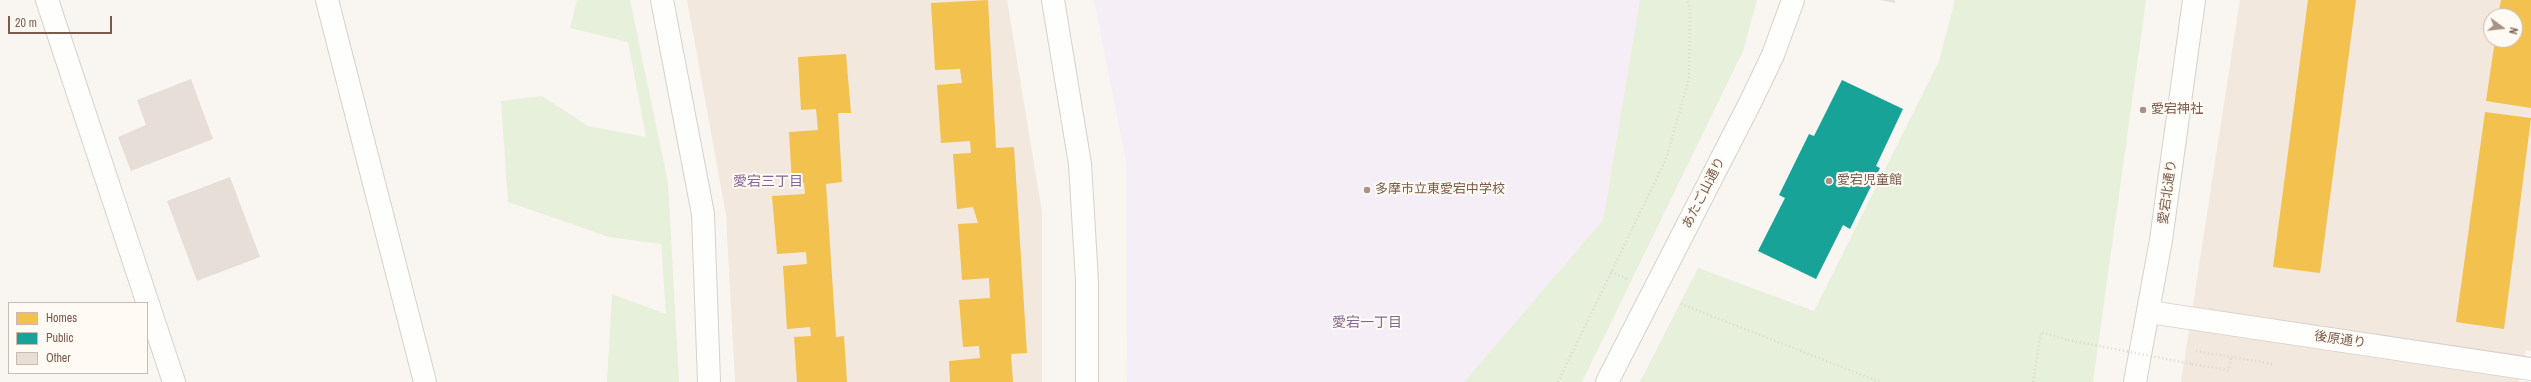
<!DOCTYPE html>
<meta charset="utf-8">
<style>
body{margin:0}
#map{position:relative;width:2531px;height:382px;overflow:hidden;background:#f9f5f0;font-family:"Archivo Narrow",sans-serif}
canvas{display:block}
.legend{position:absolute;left:8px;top:302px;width:140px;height:72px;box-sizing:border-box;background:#fffaf3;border:1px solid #cabbb1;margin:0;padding:5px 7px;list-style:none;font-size:12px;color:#7a5c4d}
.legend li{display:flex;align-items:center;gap:8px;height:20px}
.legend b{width:20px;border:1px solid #cabbb1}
.north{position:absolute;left:2483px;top:8px;width:40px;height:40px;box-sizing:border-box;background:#fffaf3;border:1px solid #cabbb1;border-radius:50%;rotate:105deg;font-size:11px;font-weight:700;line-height:16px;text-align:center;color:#7a5c4d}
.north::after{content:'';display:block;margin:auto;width:14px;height:18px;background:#a69286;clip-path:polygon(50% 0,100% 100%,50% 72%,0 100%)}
.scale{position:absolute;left:8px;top:16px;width:104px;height:18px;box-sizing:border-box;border:2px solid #7a5c4d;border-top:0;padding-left:5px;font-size:12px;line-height:14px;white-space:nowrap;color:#7a5c4d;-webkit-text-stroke:3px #fffaf3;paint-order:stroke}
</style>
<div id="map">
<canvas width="2531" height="382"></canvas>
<ul class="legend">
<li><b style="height:11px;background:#f2c14e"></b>Homes</li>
<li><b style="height:11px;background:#17a398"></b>Public</li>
<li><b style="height:11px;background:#e6ded7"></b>Other</li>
</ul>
<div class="north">N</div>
<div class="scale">20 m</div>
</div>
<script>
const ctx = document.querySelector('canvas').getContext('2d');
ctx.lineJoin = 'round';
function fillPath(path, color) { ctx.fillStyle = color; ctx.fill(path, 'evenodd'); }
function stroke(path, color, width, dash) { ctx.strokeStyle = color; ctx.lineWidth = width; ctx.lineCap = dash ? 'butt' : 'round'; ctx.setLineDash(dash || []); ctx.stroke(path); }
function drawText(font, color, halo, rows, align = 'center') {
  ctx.font = font + ' "Archivo Narrow","Noto Sans JP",sans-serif'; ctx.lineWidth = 4; ctx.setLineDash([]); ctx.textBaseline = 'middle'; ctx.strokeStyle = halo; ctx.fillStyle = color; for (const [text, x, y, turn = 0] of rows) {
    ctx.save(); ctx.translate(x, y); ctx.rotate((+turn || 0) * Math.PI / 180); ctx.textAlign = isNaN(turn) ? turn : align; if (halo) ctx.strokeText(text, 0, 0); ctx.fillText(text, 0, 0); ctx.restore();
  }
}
fillPath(new Path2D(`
 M 687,0 L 1007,0 L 1042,212 L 1042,382 L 735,382 L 726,215 Z
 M 2240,0 L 2531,0 L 2531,351 L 2526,350 L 2519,382 L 2181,382 ZM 2491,16 L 2515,16 L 2515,40 L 2491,40 Z`), '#f2e8de');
fillPath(new Path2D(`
 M 1094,0 L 1640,0 L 1603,220 L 1464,382 L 1127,382 L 1126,161 Z`), '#f6eef6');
fillPath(new Path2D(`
 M 577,0 L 630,0 L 668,183 L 679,382 L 607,382 L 612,294 L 666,314 L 661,244 L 609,237 L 508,202 L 501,101 L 542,96 L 588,126 L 646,137 L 628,42 L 570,28 Z
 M 1640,0 L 1757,0 L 1743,51 L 1582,382 L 1464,382 L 1603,220 Z
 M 1955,0 L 2146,0 L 2093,382 L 1640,382 L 1698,268 L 1814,311 L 1939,61 Z`), '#e7f0db');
fillPath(new Path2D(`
 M 988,0 L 996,148 L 1014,147 L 1027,353 L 1011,354 L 1013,382 L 950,382 L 949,361 L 980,358 L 979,346 L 963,347 L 959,300 L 990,298 L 989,278 L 962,280 L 958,224 L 978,223 L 973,207 L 957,209 L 953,154 L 971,153 L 970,141 L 941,143 L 937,85 L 962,83 L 960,69 L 935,70 L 931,3 Z
 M 2308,0 L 2356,0 L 2320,273 L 2273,267 Z
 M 2501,0 L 2531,0 L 2531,108 L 2486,101 L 2495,40 L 2515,40 L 2515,16 L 2498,16 Z
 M 846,54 L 851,113 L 838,113 L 842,182 L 826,184 L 836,337 L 844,336 L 847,382 L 797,382 L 794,337 L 811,336 L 810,327 L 787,329 L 783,266 L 807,264 L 806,252 L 777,254 L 772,196 L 805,194 L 804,183 L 792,184 L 789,132 L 818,130 L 816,109 L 801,110 L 798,57 Z
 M 2485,112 L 2531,118 L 2504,329 L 2456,322 Z`), '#f2c14e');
fillPath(new Path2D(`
 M 1842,80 L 1903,109 L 1876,166 L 1880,168 L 1850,229 L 1843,225 L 1816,279 L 1758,251 L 1785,198 L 1779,195 L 1809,134 L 1814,136 Z`), '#17a398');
fillPath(new Path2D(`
 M 1881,0 L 1895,0 L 1895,3 Z
 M 191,79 L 213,139 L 131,171 L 118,137 L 146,125 L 137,100 Z
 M 230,177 L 260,257 L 197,281 L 167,201 Z`), '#e6ded7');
const minor = new Path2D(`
 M 47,0 L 174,382
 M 327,0 L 425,382
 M 2149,312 L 2531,369`);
const tertiary = new Path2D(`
 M 662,0 L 703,214 L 709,382
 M 1053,0 L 1080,164 L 1087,281 L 1087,382
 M 1607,382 L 1750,103 L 1773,55 L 1793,0
 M 2135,382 L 2161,240 L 2194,0`);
stroke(minor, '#d7d1cb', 24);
stroke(tertiary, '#d7d1cb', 24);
stroke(new Path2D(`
 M 1611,272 L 1627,279
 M 1681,304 L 1880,382
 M 2196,351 L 2273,364
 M 2192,364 L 2229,370 L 2231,357
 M 1558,382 L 1666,159 L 1689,79 L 1690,7 L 1687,0
 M 2033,382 L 2041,332 L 2068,340`), '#dcd5d0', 2.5, [1, 3]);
stroke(minor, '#fefefd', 22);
stroke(tertiary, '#fefefd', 22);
stroke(new Path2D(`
 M 2068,340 L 2192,364`), '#dcd5d0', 2.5, [1, 3]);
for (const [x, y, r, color] of [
 [2143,110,4,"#a69286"],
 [1829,181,4,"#a69286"],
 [1367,190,4,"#a69286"]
]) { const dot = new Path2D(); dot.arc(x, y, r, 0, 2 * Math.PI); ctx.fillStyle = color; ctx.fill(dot); stroke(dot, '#fffaf3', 1.5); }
drawText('13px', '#7a5c4d', '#fffaf3', [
 ["愛宕神社",2151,110],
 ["愛宕児童館",1837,181],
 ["多摩市立東愛宕中学校",1375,190]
], 'left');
drawText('13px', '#7a5c4d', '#fffaf3', [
 ["愛宕北通り",2168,192,-82],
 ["あたご山通り",1704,193,-63],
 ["後原通り",2340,340,8]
]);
drawText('14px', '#846695', '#fffaf3', [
 ["愛宕三丁目",768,182],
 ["愛宕一丁目",1367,323]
]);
</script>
